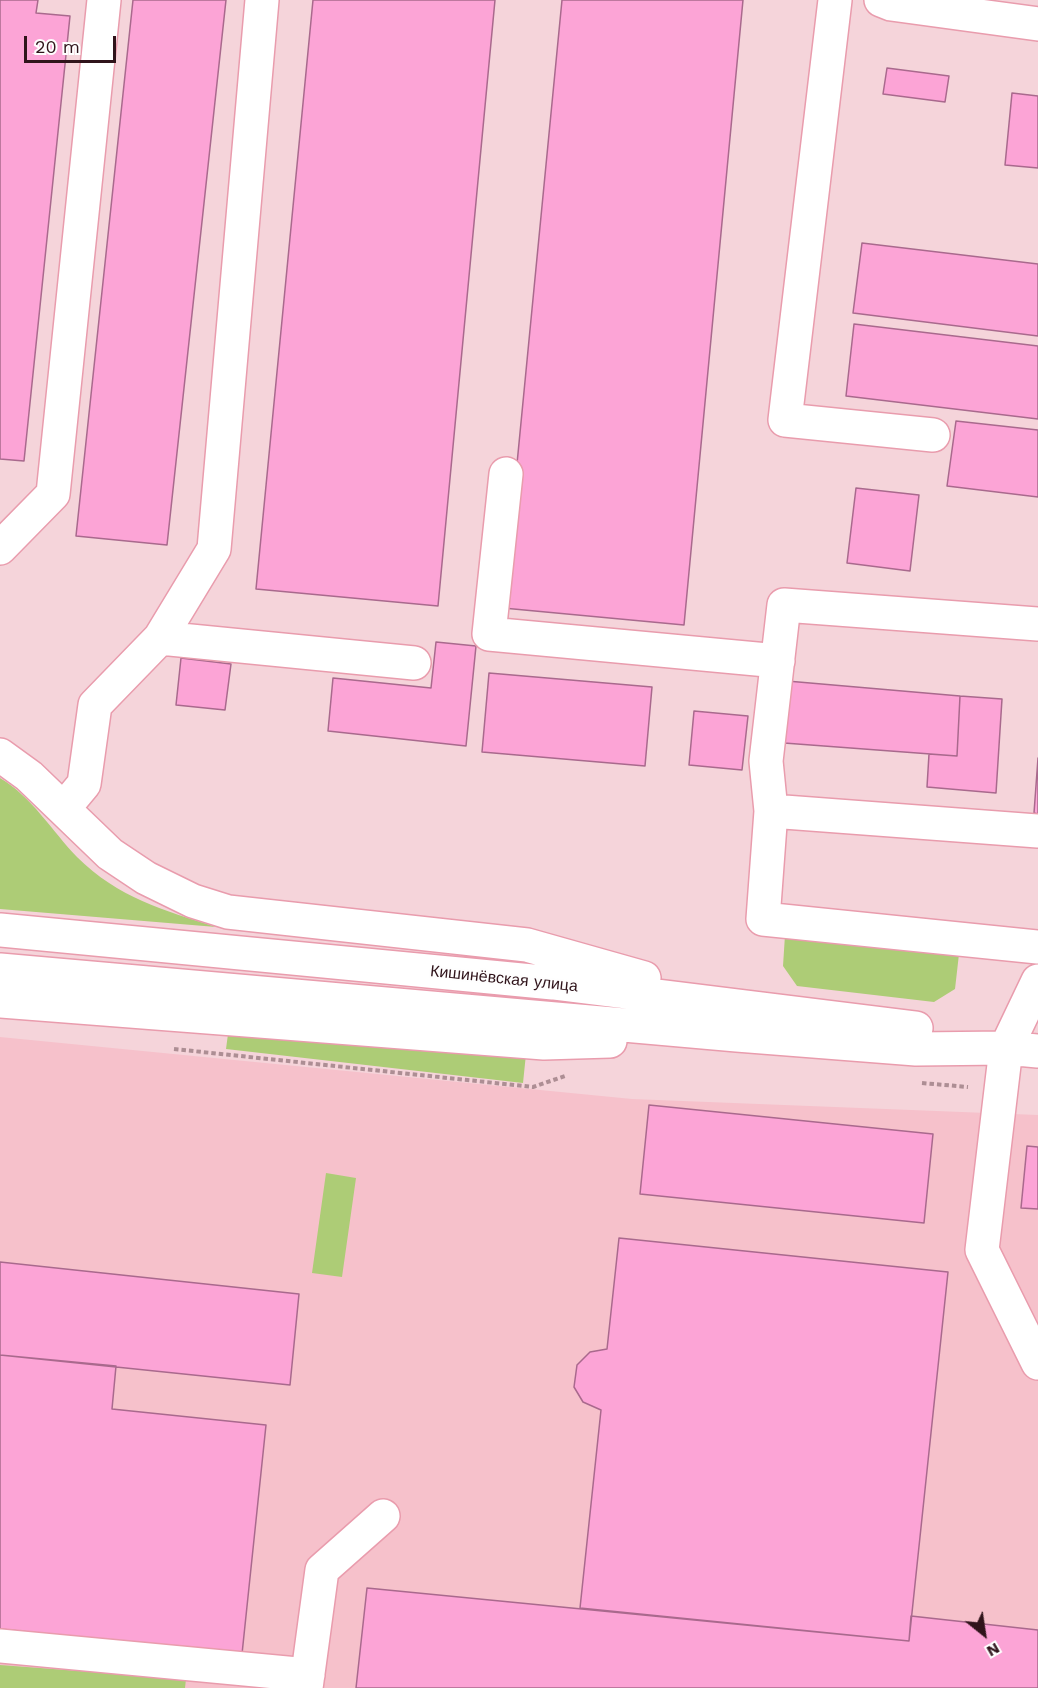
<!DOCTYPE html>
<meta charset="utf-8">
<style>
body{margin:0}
#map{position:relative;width:1038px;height:1688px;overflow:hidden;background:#f5d4da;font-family:"Work Sans",sans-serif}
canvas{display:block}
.north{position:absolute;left:954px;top:1604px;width:60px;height:60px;-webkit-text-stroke:4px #fefefe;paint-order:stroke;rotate:150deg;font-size:16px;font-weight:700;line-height:24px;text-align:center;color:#30141b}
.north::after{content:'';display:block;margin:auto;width:21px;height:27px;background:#30141b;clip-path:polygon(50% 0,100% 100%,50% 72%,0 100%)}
.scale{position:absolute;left:24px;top:36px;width:92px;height:27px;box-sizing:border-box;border:3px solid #30141b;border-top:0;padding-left:8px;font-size:18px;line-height:21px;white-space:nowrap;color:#30141b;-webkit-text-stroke:4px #fefefe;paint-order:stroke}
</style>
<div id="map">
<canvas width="1038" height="1688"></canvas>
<div class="north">N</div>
<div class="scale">20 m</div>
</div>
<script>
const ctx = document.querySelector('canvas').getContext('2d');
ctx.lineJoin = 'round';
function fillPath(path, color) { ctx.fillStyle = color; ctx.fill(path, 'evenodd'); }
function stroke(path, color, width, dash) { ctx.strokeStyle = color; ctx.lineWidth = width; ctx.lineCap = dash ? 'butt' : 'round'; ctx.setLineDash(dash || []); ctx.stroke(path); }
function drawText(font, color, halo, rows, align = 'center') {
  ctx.font = font + ' "Work Sans",sans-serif'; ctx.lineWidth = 4.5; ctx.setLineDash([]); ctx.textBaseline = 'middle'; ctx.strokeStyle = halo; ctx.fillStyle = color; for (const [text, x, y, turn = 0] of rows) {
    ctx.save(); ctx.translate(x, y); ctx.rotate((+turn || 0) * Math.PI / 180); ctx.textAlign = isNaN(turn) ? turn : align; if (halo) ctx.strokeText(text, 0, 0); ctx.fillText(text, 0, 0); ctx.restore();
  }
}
fillPath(new Path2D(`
 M 0,1037 L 632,1099 L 1038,1115 L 1038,1688 L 0,1688 Z`), '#f6c1cb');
fillPath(new Path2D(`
 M 0,778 C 32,797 52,831 77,857 C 118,898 164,910 216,927 L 0,909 Z
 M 785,935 L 959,954 L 955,989 L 934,1002 L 797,986 L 783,966 Z
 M 230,1019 L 526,1054 L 523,1083 L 226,1049 Z
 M 326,1173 L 356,1178 L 342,1277 L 312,1273 Z
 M 0,1665 L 186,1679 L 185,1688 L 0,1688 Z`), '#adcc76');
const building = new Path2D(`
 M 0,0 L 38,0 L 36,13 L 70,16 L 24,461 L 0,459 Z
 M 133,0 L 226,0 L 167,545 L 76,536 Z
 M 313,0 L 495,0 L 438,606 L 256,589 Z
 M 562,0 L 743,0 L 684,625 L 503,608 Z
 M 887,68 L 949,76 L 945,102 L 883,94 Z
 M 1012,93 L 1038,96 L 1038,168 L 1005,165 Z
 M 862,243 L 1038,264 L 1038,336 L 853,313 Z
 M 854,324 L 1038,346 L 1038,419 L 846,396 Z
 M 956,421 L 1038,430 L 1038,497 L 947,486 Z
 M 856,488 L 919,495 L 910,571 L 847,563 Z
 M 436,642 L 476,646 L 466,746 L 328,731 L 333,678 L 431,688 Z
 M 181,658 L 231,664 L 225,710 L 176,705 Z
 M 489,673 L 652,687 L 645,766 L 482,752 Z
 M 787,681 L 960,696 L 957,756 L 784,743 Z
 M 960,696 L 1002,699 L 996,793 L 927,787 L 929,754 L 957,756 Z
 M 694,711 L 748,716 L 742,770 L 689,765 Z
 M 1038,758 L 1038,814 L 1034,813 Z
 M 649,1105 L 933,1134 L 924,1223 L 640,1194 Z
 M 1027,1146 L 1038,1147 L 1038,1209 L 1021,1208 Z
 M 619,1238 L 948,1272 L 909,1641 L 580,1608 L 601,1410 L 583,1402 L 574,1387 L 577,1365 L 590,1352 L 607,1349 Z
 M 0,1262 L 299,1294 L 290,1385 L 0,1355 Z
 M 0,1355 L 116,1366 L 112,1409 L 266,1425 L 242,1654 L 0,1629 Z
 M 367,1588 L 909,1641 L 911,1616 L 1038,1630 L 1038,1688 L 356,1688 Z`);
fillPath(building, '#fca4d6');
stroke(building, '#a9698d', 1.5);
const minor = new Path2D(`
 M 835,0 L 785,420 L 933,435
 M 881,0 L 891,4 L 1038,24
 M 506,474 L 489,634 L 778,661
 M 0,548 L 53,494 L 104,0
 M 1038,624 L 784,605 L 766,761 L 771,811 L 763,919 L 1038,947
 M 160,638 L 414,663
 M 0,755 L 29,776 L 110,854 L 146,878 L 193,901 L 228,912 L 527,945 L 644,978
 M 64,808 L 84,784 L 95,705 L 160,638 L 214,549 L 262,0
 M 771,811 L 1038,831
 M 0,930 L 553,983 L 916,1028
 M 0,970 L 737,1035 L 916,1049 L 1006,1048 L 1038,1051
 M 1038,981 L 1006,1048 L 982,1250 L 1038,1363
 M 0,1001 L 544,1043 L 610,1041
 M 0,1646 L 308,1675
 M 306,1688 L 322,1570 L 383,1516`);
stroke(minor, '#e99cad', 36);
stroke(new Path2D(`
 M 174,1049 L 533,1087 L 565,1076
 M 922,1083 L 968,1087`), '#ad8e94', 4, [4.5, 3]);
stroke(minor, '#fff', 33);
drawText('16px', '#30141b', '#fefefe', [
 ["Кишинёвская улица",504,979,6]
]);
</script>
